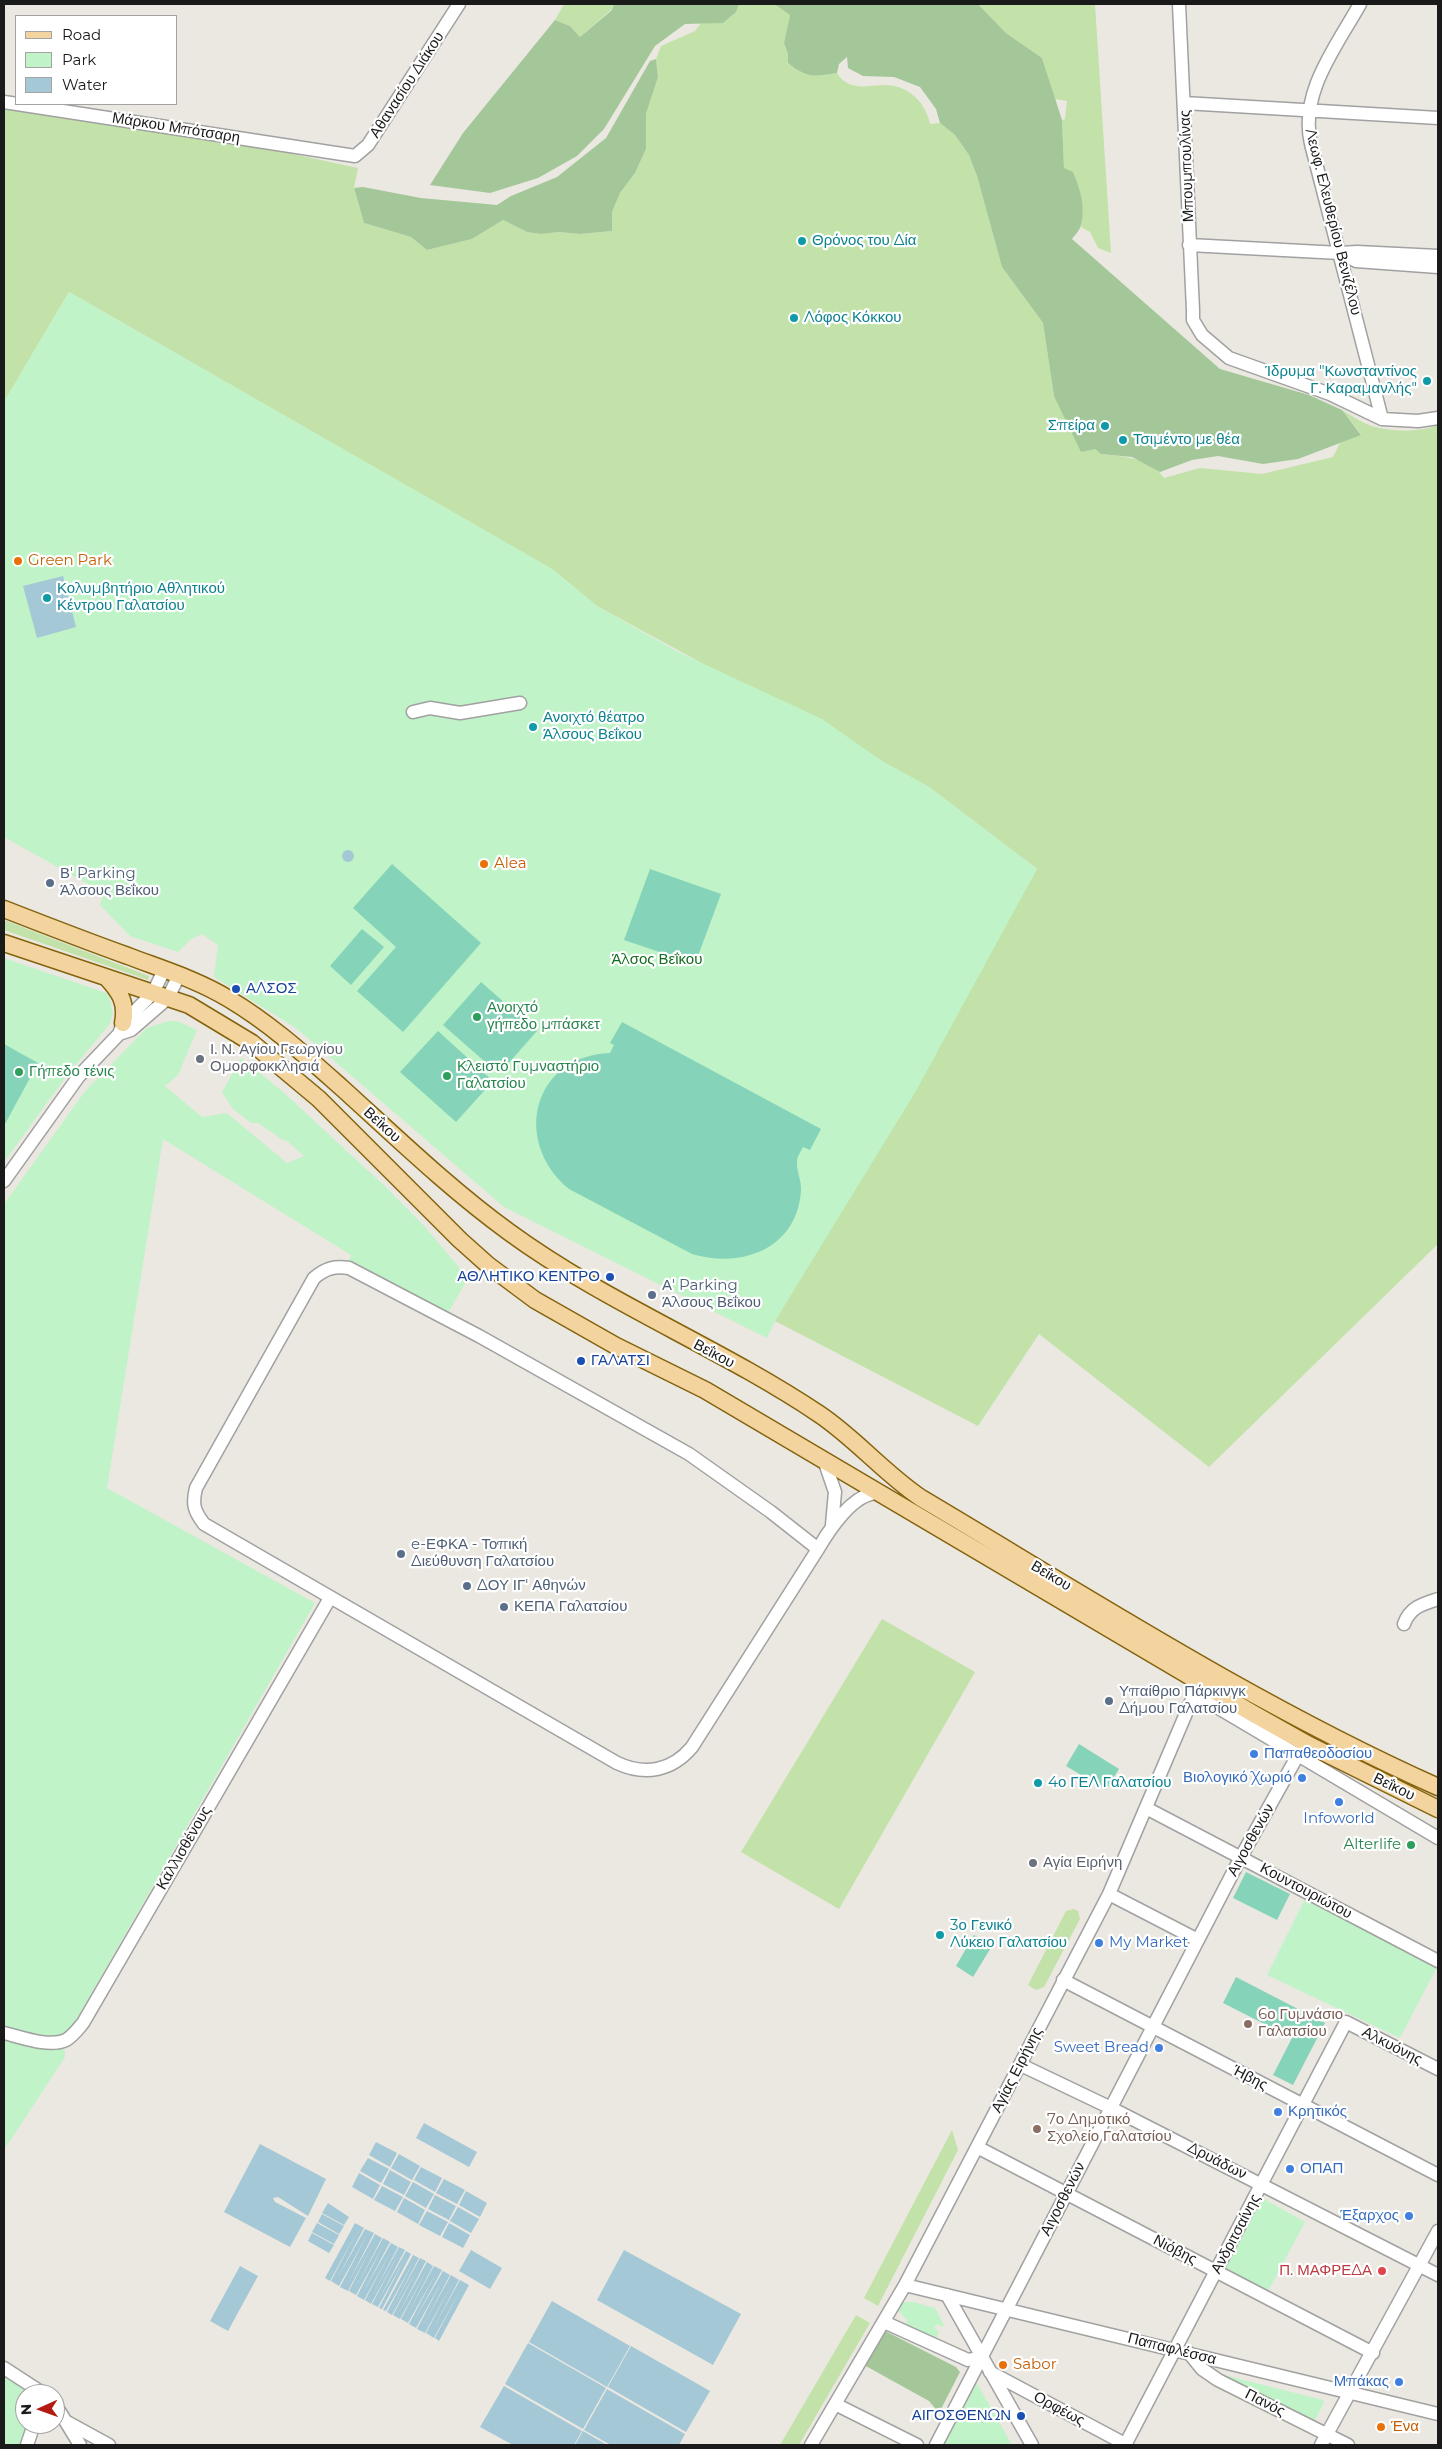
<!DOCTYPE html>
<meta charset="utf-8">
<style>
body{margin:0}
#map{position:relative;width:1442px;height:2449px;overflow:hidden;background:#ebe8e1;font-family:Montserrat,sans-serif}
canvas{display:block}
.frame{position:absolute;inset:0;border:5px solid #1a1a1a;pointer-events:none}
.legend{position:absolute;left:15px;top:15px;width:162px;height:90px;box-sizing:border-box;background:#fff;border:1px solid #a3a3a3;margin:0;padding:6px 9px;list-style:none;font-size:15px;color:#1a1a1a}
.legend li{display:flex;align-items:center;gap:10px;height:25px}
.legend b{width:25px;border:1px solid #a3a3a3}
.north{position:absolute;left:15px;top:2384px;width:50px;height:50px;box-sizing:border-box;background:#fff;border:1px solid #a3a3a3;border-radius:50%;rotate:268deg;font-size:14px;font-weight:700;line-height:20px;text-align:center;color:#1a1a1a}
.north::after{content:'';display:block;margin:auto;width:18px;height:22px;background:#b41a11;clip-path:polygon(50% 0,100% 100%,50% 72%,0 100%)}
</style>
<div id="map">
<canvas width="1442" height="2449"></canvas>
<div class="frame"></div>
<ul class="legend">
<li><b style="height:6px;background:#f3d39e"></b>Road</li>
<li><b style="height:14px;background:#c0f3c7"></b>Park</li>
<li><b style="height:14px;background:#a4c8d6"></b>Water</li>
</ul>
<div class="north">N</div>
</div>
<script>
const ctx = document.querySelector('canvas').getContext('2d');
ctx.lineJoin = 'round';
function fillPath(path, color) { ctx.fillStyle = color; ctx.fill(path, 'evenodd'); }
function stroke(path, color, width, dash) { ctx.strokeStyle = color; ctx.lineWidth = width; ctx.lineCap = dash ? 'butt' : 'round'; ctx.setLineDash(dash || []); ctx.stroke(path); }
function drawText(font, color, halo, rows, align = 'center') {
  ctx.font = font + ' Montserrat,sans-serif'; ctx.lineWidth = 4.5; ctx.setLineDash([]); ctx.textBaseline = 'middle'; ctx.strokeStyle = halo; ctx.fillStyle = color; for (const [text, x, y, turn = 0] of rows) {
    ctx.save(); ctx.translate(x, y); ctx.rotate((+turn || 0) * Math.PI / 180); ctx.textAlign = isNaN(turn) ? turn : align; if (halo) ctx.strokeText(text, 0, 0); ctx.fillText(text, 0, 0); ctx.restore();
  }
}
fillPath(new Path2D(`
 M 564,4 L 614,4 L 612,9 L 580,37 L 570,26 L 555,20 Z
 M 739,4 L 774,4 L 790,15 L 784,43 L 788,54 L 788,63 C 806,78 814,77 837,73 C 848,91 865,86 883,85 C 907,84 926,102 930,124 L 940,123 L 955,135 L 969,155 L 977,176 L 1002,267 L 1043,323 L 1054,396 L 1101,454 C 1122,456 1151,458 1164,478 L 1200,468 L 1262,474 L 1333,457 L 1340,443 L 1361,434 L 1342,410 C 1352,416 1364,424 1375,427 C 1394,432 1420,432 1438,425 L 1438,1244 L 1209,1467 L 1039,1334 L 978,1426 L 775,1321 L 1037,869 L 929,787 L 597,606 L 552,569 L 69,292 L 4,402 L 4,107 L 270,149 L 358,168 L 354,188 L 364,223 L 411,237 L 427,250 L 472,239 L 503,220 L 527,232 L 541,234 L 559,232 L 580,234 L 612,231 L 612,212 L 620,193 L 635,173 L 646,149 L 646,114 L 658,77 L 656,59 L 661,46 L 695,31 L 701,23 C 719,23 732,23 739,4 Z
 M 978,4 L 1095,4 L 1111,253 L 1098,248 L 1090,232 L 1081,227 L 1083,208 L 1064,168 L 1062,120 L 1065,119 L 1067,101 L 1055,99 L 1042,58 L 1006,33 Z
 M 4,920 L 149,976 L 148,980 L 4,930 Z
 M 882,1619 L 975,1672 L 839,1909 L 741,1852 Z
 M 1074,1909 L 1078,1911 L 1080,1919 L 1044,1987 L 1036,1990 L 1028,1985 L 1066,1911 Z
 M 952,2130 L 958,2150 L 878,2306 L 864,2298 Z
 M 856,2315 L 870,2323 L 799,2445 L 780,2445 Z`), '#c2e2aa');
fillPath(new Path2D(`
 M 614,4 L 739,4 L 736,12 L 723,23 L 685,24 L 655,46 L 604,129 L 577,156 L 538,178 L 490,193 L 430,185 L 463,133 L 555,20 L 570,26 L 580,37 L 612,10 Z
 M 774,4 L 978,4 L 1006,33 L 1042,58 L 1062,120 L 1064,168 L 1073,172 C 1080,189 1086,207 1081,225 C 1080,230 1075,235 1072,239 L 1220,369 L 1309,395 L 1342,410 L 1361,435 L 1298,459 L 1263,464 L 1218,456 L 1192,460 L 1160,472 L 1132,457 L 1101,454 L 1095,449 L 1081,452 L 1054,396 L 1043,323 L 1002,267 L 977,176 L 969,155 L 955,135 L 940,123 L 936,109 L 920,87 L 894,77 L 863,76 L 848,68 L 847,57 L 839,64 L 837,73 C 814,77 806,78 788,63 L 788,54 L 784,43 L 790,15 Z
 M 656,59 L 658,77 L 646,114 L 646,149 L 635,173 L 620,193 L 612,212 L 612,231 L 580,234 L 559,232 L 541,234 L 527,232 L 503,220 L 472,239 L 427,250 L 411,237 L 364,223 L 354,188 L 363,187 L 421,198 L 497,205 L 511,196 L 557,177 L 606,138 L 650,61 Z
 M 885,2331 L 956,2367 L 960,2372 L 939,2413 L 929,2401 L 864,2365 Z`), '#a4c799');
fillPath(new Path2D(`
 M 69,292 L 552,569 L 597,606 L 678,652 L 822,719 L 882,761 L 929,787 L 1037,869 L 916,1091 L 775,1321 L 767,1338 L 504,1207 L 296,1028 L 214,977 L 218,945 L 202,934 L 190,940 L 178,952 L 130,936 L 100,905 L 104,893 L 4,837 L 4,402 Z
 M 4,958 L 109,994 L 113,1014 L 109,1025 L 68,1074 L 4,1162 Z
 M 169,1021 L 177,1021 L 197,1030 L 178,1075 L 165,1086 L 202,1117 L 227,1113 L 287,1163 L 304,1156 L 286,1140 L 284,1141 L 258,1123 L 251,1123 L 233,1109 L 222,1092 L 241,1058 L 282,1091 L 389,1190 L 425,1227 L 468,1278 L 448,1313 L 348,1262 L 351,1255 L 163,1139 L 107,1488 L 315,1603 L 64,2041 L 65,2057 L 4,2150 L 4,1204 L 86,1090 L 147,1028 Z
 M 1305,1899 L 1438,1965 L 1400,2038 L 1267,1975 Z
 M 1262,2198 L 1305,2222 L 1267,2293 L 1223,2269 Z
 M 904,2302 L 913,2302 L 935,2308 L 944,2325 L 941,2327 L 938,2324 L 934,2327 L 939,2332 L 936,2338 L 906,2324 L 907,2320 L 897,2309 Z
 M 4,2368 L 43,2394 L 25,2394 L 25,2424 L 34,2424 L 27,2445 L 4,2445 Z
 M 1228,2376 L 1323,2400 L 1324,2403 L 1315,2420 L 1312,2421 L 1227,2379 L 1226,2377 Z
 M 973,2383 L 978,2385 L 1012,2445 L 940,2445 Z`), '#c0f3c7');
fillPath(new Path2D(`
 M 392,864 L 481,943 L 403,1032 L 357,991 L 396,947 L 353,908 Z
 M 650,869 L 721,894 L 695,964 L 624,940 Z
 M 362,929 L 384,947 L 351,985 L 330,966 Z
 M 481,982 L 537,1031 L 499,1074 L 443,1025 Z
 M 622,1022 L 821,1129 L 810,1150 L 803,1147 C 801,1151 797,1157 797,1161 C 796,1171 802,1181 801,1191 C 797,1249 741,1269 692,1254 L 569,1189 C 512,1142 532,1056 610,1053 L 614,1045 L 610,1043 Z
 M 438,1031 L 493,1081 L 456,1122 L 400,1072 Z
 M 4,1044 L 38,1063 L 4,1126 Z
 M 1079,1744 L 1119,1769 L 1106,1790 L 1066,1766 Z
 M 1246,1872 L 1290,1894 L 1277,1920 L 1233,1898 Z
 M 974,1935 L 992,1946 L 973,1977 L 956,1966 Z
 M 1236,1977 L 1325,2023 L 1293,2085 L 1273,2075 L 1292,2038 L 1223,2003 Z`), '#85d4ba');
fillPath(new Path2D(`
 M 63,576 L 76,627 L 37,638 L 23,586 Z
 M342 856a6 6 0 1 1 12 0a6 6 0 1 1-12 0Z
 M 424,2123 L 477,2152 L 469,2167 L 416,2138 Z
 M 376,2142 L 397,2153 L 390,2167 L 369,2155 Z
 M 260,2144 L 326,2179 L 308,2216 L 278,2197 L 273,2198 L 275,2202 L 306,2218 L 290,2247 L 224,2212 Z
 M 399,2154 L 420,2166 L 412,2180 L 391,2168 Z
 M 368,2158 L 389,2169 L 381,2183 L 360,2171 Z
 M 421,2167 L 442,2178 L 435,2192 L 414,2180 Z
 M 390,2170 L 411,2182 L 404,2195 L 383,2184 Z
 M 359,2173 L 380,2185 L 373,2199 L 352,2187 Z
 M 444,2179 L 465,2190 L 457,2204 L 436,2193 Z
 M 413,2182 L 434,2194 L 426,2208 L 405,2196 Z
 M 382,2186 L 403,2197 L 395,2211 L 374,2200 Z
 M 466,2191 L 487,2203 L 480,2217 L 459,2205 Z
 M 435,2195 L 456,2206 L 449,2220 L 428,2209 Z
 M 404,2198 L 425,2210 L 418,2224 L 397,2212 Z
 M 328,2203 L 349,2217 L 344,2225 L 322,2213 Z
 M 458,2207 L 479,2219 L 471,2233 L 450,2221 Z
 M 427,2211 L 448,2222 L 440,2236 L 419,2225 Z
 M 322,2214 L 344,2226 L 339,2234 L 318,2222 Z
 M 317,2223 L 339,2235 L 334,2244 L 312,2232 Z
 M 355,2223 L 364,2228 L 337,2279 L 365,2229 L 374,2233 L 347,2285 L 375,2234 L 382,2238 L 355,2289 L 383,2238 L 390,2242 L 363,2293 L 391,2243 L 398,2247 L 371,2298 L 399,2247 L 405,2250 L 378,2301 L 406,2251 L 411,2254 L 382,2309 L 379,2308 L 406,2256 L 378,2307 L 372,2304 L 399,2253 L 371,2304 L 365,2300 L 392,2249 L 364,2300 L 357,2296 L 384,2244 L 356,2295 L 349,2291 L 375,2240 L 348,2291 L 340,2287 L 367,2235 L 339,2286 L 331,2281 L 358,2230 L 330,2281 L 325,2278 Z
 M 449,2223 L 470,2235 L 463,2248 L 442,2237 Z
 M 312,2233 L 334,2245 L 329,2253 L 308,2241 Z
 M 471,2250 L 502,2268 L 490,2289 L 459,2271 Z
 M 624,2250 L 741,2314 L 713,2365 L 597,2300 Z
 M 413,2255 L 419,2258 L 392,2309 L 420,2258 L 426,2261 L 399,2313 L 427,2262 L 433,2266 L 406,2317 L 434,2266 L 442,2270 L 414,2321 L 443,2271 L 450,2275 L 423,2326 L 451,2275 L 459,2280 L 432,2331 L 460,2280 L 469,2285 L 439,2341 L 435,2338 L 462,2287 L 434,2338 L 426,2333 L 453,2282 L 425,2333 L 417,2329 L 444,2277 L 416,2328 L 409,2324 L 436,2273 L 408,2323 L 401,2319 L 428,2268 L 400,2319 L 393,2315 L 420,2264 L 392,2315 L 387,2312 L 414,2261 L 386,2311 L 383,2310 Z
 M 240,2266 L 258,2276 L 228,2331 L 210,2321 Z
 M 552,2301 L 630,2346 L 607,2387 L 529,2342 Z
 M 528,2343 L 606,2388 L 583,2429 L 505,2384 Z
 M 631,2346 L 710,2391 L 686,2432 L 608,2387 Z
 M 504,2386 L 582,2431 L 574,2445 L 513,2445 L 480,2427 Z
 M 607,2389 L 685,2434 L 679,2445 L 611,2445 L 584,2430 Z
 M 583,2431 L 607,2445 L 575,2445 Z`), '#a4c8d6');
const minor = new Path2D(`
 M 1179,4 L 1193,310 L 1193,320 L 1202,335 L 1229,358 L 1330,394 L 1382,419 L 1418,421 L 1438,418
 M 1360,4 C 1336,47 1299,93 1311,144 L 1382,419
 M 4,102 L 355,156 L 368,145 L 459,4
 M 1184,103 L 1438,118
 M 1189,245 L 1340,253 L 1357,252 L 1438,256
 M 1340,253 L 1356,261 L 1438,267
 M 413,712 L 430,708 L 460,713 L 520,703
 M 119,1034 L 131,1030 L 168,998 L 179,975
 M 4,1181 L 79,1076 L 119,1034 L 123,1023 L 153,993 L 164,970
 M 824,1460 L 835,1492 L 832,1525
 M 818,1549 L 771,1512 L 689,1454 L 479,1336 L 349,1268 C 334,1266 326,1268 314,1278 L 196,1488 C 192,1504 194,1511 204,1524 L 617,1763 C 645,1776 672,1771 692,1747 L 818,1549 C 829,1530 853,1493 878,1493
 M 1404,1624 C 1410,1607 1423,1604 1438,1599
 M 1195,1694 L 1438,1838
 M 1146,1808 L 1438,1961
 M 1109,1894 L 1198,1940
 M 1063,1980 L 1438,2175
 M 4,2033 C 21,2037 49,2048 66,2040 C 73,2036 78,2029 83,2023 L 330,1598
 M 1021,2065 L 1111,2108 L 1438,2275
 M 977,2147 L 1373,2353
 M 905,2285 L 1438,2414
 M 947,2295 L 1032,2445
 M 884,2322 L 968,2360 L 982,2357
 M 1189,2353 L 1202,2369 L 1218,2380 L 1348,2445
 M 4,2368 L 44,2394
 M 990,2372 L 1127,2445
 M 55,2404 L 80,2445
 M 835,2404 L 917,2445
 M 67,2422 L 109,2445
 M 27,2445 L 34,2424
 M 811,2445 L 905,2285 L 1109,1894 L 1199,1683
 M 936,2445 L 1241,1857 L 1298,1755 L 1309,1745
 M 1125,2445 L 1346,2022 L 1438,2069
 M 1321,2445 L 1438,2231`);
const major = new Path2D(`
 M 4,909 C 45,925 86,941 128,956 C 162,969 198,980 229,999 C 271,1024 306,1056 342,1088 C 396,1137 450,1189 509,1232 C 606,1303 719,1347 819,1414 C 855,1438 884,1473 921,1498 C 1091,1599 1257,1706 1438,1787
 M 4,943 L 189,1005 L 252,1043 L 319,1099 L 460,1240 L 488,1265 L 535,1300 L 616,1346 L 705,1390 L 1252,1713 L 1309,1745 L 1438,1809
 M 107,978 C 120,992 127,1003 123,1023`);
stroke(minor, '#a1a1a1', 15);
stroke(major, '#84630d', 19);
stroke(minor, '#fff', 12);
stroke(major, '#f3d39e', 16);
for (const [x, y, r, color] of [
 [802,241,5,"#0f9aa8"],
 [794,318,5,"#0f9aa8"],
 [1427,381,5,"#0f9aa8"],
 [1105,426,5,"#0f9aa8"],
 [1123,440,5,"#0f9aa8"],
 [18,561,5,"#e8710a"],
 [47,598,5,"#0f9aa8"],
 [533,727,5,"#0f9aa8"],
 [484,864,5,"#e8710a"],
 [50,883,5,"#5c6f8a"],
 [236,989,5,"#1a4fb4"],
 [477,1017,5,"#2e9e5b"],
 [200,1059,5,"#6b7280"],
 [19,1072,5,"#2e9e5b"],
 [447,1076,5,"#2e9e5b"],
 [610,1277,5,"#1a4fb4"],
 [652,1295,5,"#5c6f8a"],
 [581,1361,5,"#1a4fb4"],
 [401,1554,5,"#5c6f8a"],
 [467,1586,5,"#5c6f8a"],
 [504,1607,5,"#5c6f8a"],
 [1109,1701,5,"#5c6f8a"],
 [1254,1754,5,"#3f7fe0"],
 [1302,1778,5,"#3f7fe0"],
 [1038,1783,5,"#0f9aa8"],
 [1339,1802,5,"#3f7fe0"],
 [1411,1845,5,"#2e9e5b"],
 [1033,1863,5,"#6b7280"],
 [940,1935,5,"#0f9aa8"],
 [1099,1943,5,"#3f7fe0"],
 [1248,2024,5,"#8d6e63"],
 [1159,2048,5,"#3f7fe0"],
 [1278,2112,5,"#3f7fe0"],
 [1037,2129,5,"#8d6e63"],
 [1290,2169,5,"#3f7fe0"],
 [1409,2216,5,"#3f7fe0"],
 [1382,2271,5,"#e0444e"],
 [1003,2365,5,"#e8710a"],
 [1399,2382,5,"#3f7fe0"],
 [1021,2416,5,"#1a4fb4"],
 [1381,2427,5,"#e8710a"]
]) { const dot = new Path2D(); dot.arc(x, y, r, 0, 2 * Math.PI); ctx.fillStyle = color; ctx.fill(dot); stroke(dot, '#fff', 2); }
drawText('15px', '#1a1a1a', '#fff', [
 ["Αθανασίου Διάκου",407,85,-57],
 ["Μάρκου Μπότσαρη",176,128,9],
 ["Μπουμπουλίνας",1187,166,-92],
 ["Λεωφ. Ελευθερίου Βενιζέλου",1333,222,76],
 ["Βεΐκου",382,1125,42],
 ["Βεΐκου",714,1354,28],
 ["Βεΐκου",1051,1576,31],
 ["Βεΐκου",1394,1787,26],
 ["Αιγοσθενών",1251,1840,-61],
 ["Καλλισθένους",184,1848,-60],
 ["Κουντουριώτου",1306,1891,28],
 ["Αλκυόνης",1392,2046,27],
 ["Αγίας Ειρήνης",1017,2070,-63],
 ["Ήβης",1250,2078,27],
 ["Δρυάδων",1217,2161,27],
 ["Αιγοσθενών",1063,2199,-63],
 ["Ανδριτσαίνης",1236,2234,-62],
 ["Νιόβης",1175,2250,27],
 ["Παπαφλέσσα",1172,2349,14],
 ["Πανός",1265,2403,27],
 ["Ορφέως",1059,2409,28]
]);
drawText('15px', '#0d838f', '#fff', [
 ["Θρόνος του Δία",812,241],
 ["Λόφος Κόκκου",804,318],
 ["Ίδρυμα \"Κωνσταντίνος",1417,372,"right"],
 ["Γ. Καραμανλής\"",1417,389,"right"],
 ["Σπείρα",1095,426,"right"],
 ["Τσιμέντο με θέα",1133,440],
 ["Κολυμβητήριο Αθλητικού",57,589],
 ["Κέντρου Γαλατσίου",57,606],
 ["Ανοιχτό θέατρο",543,718],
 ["Άλσους Βεΐκου",543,735],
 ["4ο ΓΕΛ Γαλατσίου",1048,1783],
 ["3ο Γενικό",950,1926],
 ["Λύκειο Γαλατσίου",950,1943]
], 'left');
drawText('15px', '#c56008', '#fff', [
 ["Green Park",28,561],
 ["Alea",494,864],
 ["Sabor",1013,2365],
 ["Ένα",1391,2427]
], 'left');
drawText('15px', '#4e5e75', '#fff', [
 ["Β' Parking",60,874],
 ["Άλσους Βεΐκου",60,891],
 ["Α' Parking",662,1286],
 ["Άλσους Βεΐκου",662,1303],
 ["e-ΕΦΚΑ - Τοπική",411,1545],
 ["Διεύθυνση Γαλατσίου",411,1562],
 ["ΔΟΥ ΙΓ' Αθηνών",477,1586],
 ["ΚΕΠΑ Γαλατσίου",514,1607],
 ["Υπαίθριο Πάρκινγκ",1119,1692],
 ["Δήμου Γαλατσίου",1119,1709]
], 'left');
drawText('15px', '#146d21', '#fff', [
 ["Άλσος Βεΐκου",657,960]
]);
drawText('15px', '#164399', '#fff', [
 ["ΑΛΣΟΣ",246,989],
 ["ΑΘΛΗΤΙΚΟ ΚΕΝΤΡΟ",600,1277,"right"],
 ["ΓΑΛΑΤΣΙ",591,1361],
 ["ΑΙΓΟΣΘΕΝΩΝ",1011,2416,"right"]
], 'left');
drawText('15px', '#27864d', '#fff', [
 ["Ανοιχτό",487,1008],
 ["γήπεδο μπάσκετ",487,1025],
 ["Κλειστό Γυμναστήριο",457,1067],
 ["Γαλατσίου",457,1084],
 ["Γήπεδο τένις",29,1072],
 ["Alterlife",1401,1845,"right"]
], 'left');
drawText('15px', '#5b616d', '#fff', [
 ["Ι. Ν. Αγίου Γεωργίου",210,1050],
 ["Ομορφοκκλησιά",210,1067],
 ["Αγία Ειρήνη",1043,1863]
], 'left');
drawText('15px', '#366cbe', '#fff', [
 ["Παπαθεοδοσίου",1264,1754],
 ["Βιολογικό Χωριό",1292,1778,"right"],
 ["Infoworld",1339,1819,"center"],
 ["My Market",1109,1943],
 ["Sweet Bread",1149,2048,"right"],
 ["Κρητικός",1288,2112],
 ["ΟΠΑΠ",1300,2169],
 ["Έξαρχος",1399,2216,"right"],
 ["Μπάκας",1389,2382,"right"]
], 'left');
drawText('15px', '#785e54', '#fff', [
 ["6ο Γυμνάσιο",1258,2015],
 ["Γαλατσίου",1258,2032],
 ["7ο Δημοτικό",1047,2120],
 ["Σχολείο Γαλατσίου",1047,2137]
], 'left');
drawText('15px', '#be3a42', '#fff', [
 ["Π. ΜΑΦΡΕΔΑ",1372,2271]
], 'right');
</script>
